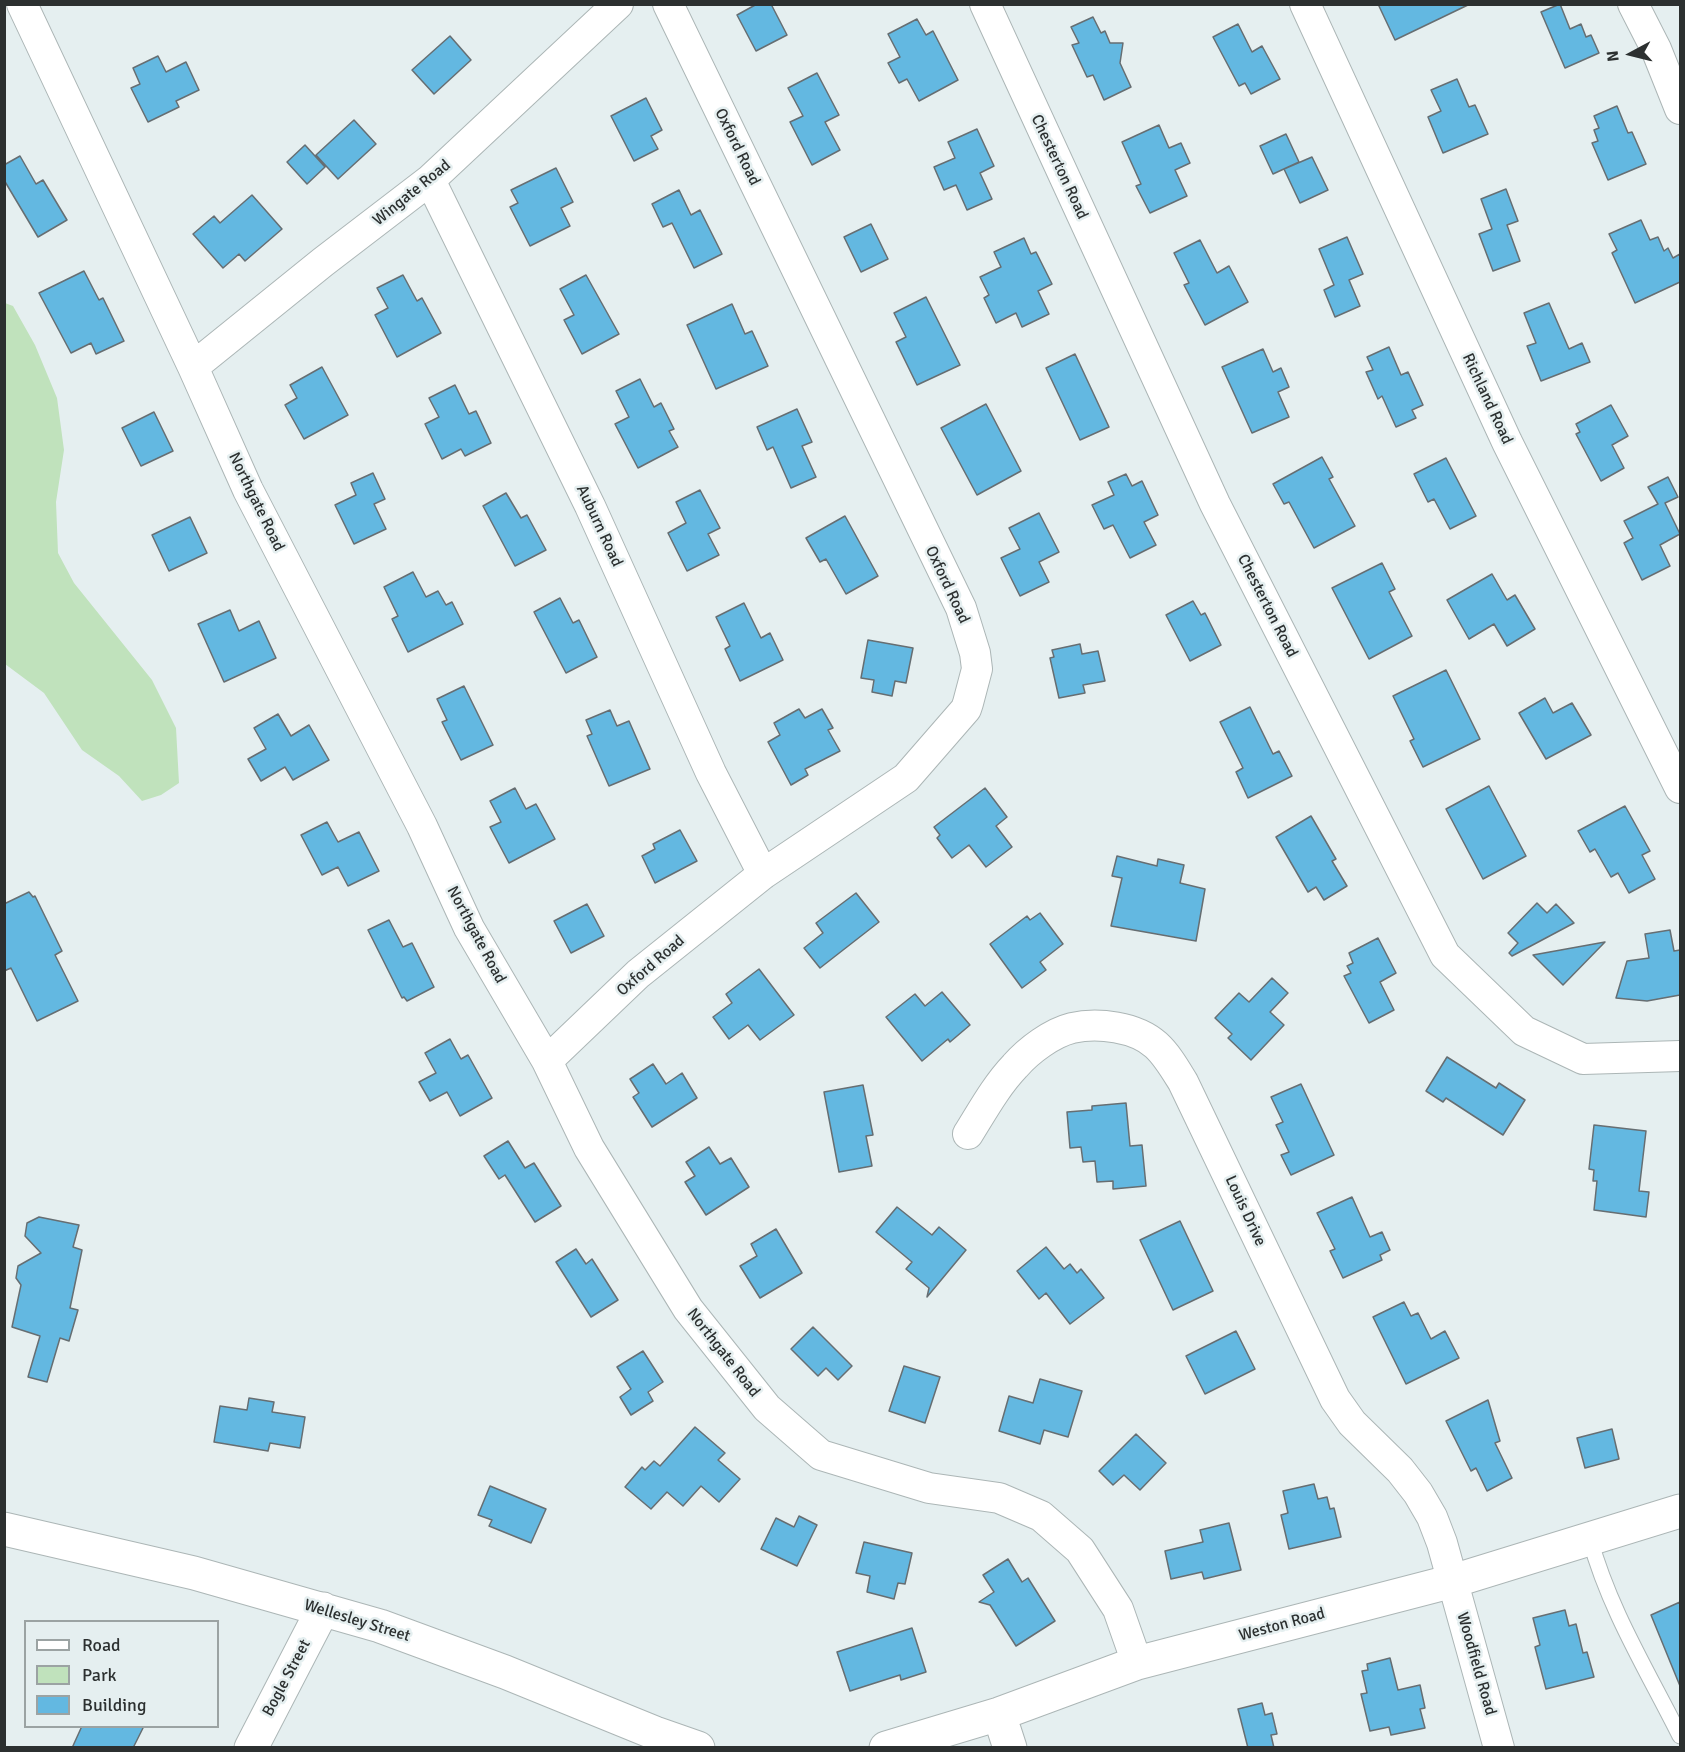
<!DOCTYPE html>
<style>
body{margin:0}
#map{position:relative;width:1685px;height:1752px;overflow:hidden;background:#e5eff0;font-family:Signika,sans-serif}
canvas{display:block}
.frame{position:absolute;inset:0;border:6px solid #2c3030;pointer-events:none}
.legend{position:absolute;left:24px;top:1620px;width:195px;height:108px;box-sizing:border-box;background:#e5eff0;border:2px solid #9ba3a3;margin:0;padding:8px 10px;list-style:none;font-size:18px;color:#2c3030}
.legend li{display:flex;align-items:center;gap:12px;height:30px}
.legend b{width:30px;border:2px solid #9ba3a3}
.north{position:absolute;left:1601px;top:24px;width:60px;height:60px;-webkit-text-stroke:4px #e5eff0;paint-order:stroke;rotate:263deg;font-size:16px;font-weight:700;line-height:24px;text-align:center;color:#2c3030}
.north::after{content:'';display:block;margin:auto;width:21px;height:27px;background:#2c3030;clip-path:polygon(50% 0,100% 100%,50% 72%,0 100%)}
</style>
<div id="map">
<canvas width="1685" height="1752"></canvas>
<div class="frame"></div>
<ul class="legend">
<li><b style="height:8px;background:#fff"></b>Road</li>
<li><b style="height:16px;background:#c0e2bc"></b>Park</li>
<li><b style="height:16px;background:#63b8e1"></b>Building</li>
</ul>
<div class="north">N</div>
</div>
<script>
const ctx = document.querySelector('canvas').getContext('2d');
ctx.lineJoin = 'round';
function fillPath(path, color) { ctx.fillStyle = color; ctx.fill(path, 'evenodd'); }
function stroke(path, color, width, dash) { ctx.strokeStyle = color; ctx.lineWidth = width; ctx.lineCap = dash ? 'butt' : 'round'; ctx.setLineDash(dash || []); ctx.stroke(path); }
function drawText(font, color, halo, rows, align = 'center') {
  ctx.font = font + ' Signika,sans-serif'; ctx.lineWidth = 5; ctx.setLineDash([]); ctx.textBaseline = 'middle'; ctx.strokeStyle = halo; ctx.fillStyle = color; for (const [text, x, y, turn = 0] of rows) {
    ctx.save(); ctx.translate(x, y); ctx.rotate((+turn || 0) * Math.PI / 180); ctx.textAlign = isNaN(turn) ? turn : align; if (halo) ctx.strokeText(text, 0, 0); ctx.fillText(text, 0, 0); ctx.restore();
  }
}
fillPath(new Path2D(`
 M 5,303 L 13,306 L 35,345 L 57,398 L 64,450 L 56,502 L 58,553 L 74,583 L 152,680 L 176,728 L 179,783 L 161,795 L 142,801 L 119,776 L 82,750 L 44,693 L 5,664 Z`), '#c0e2bc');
const building = new Path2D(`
 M 757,4 L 771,4 L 787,35 L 756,51 L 737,15 Z
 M 1378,4 L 1470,4 L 1395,40 Z
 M 1560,4 L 1570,29 L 1581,24 L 1586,37 L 1591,35 L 1599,53 L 1565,68 L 1541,12 Z
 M 1093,17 L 1101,33 L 1105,31 L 1110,43 L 1123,43 L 1120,63 L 1131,87 L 1104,100 L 1093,75 L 1087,77 L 1072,45 L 1079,43 L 1071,27 Z
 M 917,19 L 926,35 L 933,31 L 958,80 L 919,101 L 907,79 L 899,83 L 888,63 L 900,57 L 888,34 Z
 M 1238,24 L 1252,52 L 1262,46 L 1280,79 L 1251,94 L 1245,83 L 1239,86 L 1213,37 Z
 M 450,36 L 471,60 L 434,94 L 412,70 Z
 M 158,56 L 166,72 L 186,62 L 199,90 L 176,101 L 179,107 L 148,122 L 131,88 L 140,84 L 133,68 Z
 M 817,73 L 839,115 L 825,122 L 840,150 L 812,165 L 790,122 L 803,116 L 788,88 Z
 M 1457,79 L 1469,107 L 1475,105 L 1488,134 L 1443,153 L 1428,117 L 1441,111 L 1431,90 Z
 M 646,98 L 662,130 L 651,136 L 658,149 L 634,161 L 611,116 Z
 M 1617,106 L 1628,133 L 1632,132 L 1646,164 L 1608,180 L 1592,143 L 1598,141 L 1594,130 L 1599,128 L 1594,116 Z
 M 354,120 L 376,144 L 338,179 L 316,155 Z
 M 1159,125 L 1169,148 L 1181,143 L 1190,163 L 1175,170 L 1187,196 L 1150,213 L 1136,186 L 1141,184 L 1122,142 Z
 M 977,129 L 994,166 L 980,173 L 992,199 L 967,210 L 956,185 L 944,190 L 934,167 L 955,158 L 948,142 Z
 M 1286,134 L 1299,162 L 1273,174 L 1260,146 Z
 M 305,145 L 325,167 L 307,184 L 287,162 Z
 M 20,156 L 36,184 L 43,180 L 67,220 L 38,237 L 4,180 L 4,165 Z
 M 1312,157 L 1328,190 L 1300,203 L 1284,169 Z
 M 556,168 L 573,202 L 561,208 L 570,226 L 530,246 L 510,207 L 518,203 L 511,190 Z
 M 1506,189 L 1518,221 L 1507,225 L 1520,261 L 1493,271 L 1479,234 L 1492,229 L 1481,199 Z
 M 679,190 L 691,215 L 700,210 L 722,254 L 694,268 L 672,223 L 663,227 L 652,204 Z
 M 252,195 L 282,229 L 245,261 L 239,254 L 223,268 L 193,234 L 214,216 L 220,223 Z
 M 1641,220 L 1650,240 L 1658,237 L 1664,251 L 1668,248 L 1673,258 L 1680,254 L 1680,282 L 1635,303 L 1612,253 L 1617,250 L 1609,234 Z
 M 871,224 L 888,259 L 861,272 L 844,237 Z
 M 1347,237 L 1363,274 L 1349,280 L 1360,306 L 1335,317 L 1324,290 L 1334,285 L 1319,249 Z
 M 1024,238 L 1031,254 L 1036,252 L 1052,284 L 1038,291 L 1049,314 L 1022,327 L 1016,313 L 996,323 L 984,298 L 989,295 L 980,277 L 1001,267 L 994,252 Z
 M 1200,240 L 1217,273 L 1229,266 L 1248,302 L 1205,325 L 1184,285 L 1189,283 L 1174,253 Z
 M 84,271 L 99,300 L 103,298 L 124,341 L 96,354 L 91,343 L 71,353 L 39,293 Z
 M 403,275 L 417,301 L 422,298 L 441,333 L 397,357 L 375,315 L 388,308 L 377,288 Z
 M 586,275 L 619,334 L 582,354 L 564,320 L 574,315 L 560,289 Z
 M 926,297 L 960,365 L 917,385 L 896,342 L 906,337 L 894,313 Z
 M 1549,303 L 1569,349 L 1582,343 L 1590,362 L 1541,381 L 1527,346 L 1536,343 L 1524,313 Z
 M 732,304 L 745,334 L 752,331 L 768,366 L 716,389 L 687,325 Z
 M 1389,347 L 1401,375 L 1408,372 L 1423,405 L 1412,410 L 1416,418 L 1396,427 L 1382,396 L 1378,399 L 1366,372 L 1373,370 L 1367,357 Z
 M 1263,349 L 1273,372 L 1281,368 L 1289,387 L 1278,392 L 1289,417 L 1252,433 L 1222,367 Z
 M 1075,354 L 1109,427 L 1080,440 L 1046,368 Z
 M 322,367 L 348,415 L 304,439 L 285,405 L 297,398 L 290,385 Z
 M 640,379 L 654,407 L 661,403 L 674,429 L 669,431 L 678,447 L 638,468 L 615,424 L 629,417 L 616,391 Z
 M 455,385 L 469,414 L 476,411 L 491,443 L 465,456 L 461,449 L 442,459 L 425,424 L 439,417 L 429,398 Z
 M 986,404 L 1021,471 L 977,495 L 941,428 Z
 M 1611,405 L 1628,436 L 1612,445 L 1624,468 L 1601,481 L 1576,434 L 1580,432 L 1576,424 Z
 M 797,409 L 812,442 L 802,446 L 816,477 L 791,488 L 773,447 L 767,450 L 757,427 Z
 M 154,412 L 173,451 L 141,466 L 122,428 Z
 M 1322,457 L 1333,477 L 1329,479 L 1355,526 L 1314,548 L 1289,502 L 1284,504 L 1273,484 Z
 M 1446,458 L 1476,516 L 1450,529 L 1434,499 L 1428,502 L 1414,474 Z
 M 373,473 L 385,499 L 374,504 L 386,529 L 354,544 L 335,505 L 356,495 L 351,483 Z
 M 1126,474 L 1132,486 L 1142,481 L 1158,515 L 1144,522 L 1156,545 L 1130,558 L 1113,525 L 1104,529 L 1092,505 L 1114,495 L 1108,482 Z
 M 1668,477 L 1678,497 L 1665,503 L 1680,534 L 1660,545 L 1670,566 L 1642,580 L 1624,543 L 1633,538 L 1624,521 L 1658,504 L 1648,487 Z
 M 700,490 L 720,528 L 708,534 L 719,555 L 687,571 L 668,533 L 686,523 L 676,502 Z
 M 506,493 L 521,518 L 527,515 L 546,550 L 515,566 L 483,506 Z
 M 1039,513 L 1059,552 L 1039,562 L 1049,582 L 1020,596 L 1001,558 L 1020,549 L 1009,528 Z
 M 845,516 L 878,576 L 846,594 L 826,559 L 820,562 L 806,538 Z
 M 190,517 L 207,553 L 169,571 L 152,535 Z
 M 1382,563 L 1395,589 L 1389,592 L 1412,636 L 1369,659 L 1332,588 Z
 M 413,572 L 426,597 L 438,591 L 446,605 L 452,602 L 463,624 L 408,652 L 392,619 L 398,616 L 384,587 Z
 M 1492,574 L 1507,600 L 1515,595 L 1535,629 L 1507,646 L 1494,624 L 1469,639 L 1447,600 Z
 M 560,598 L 573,623 L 579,620 L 597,657 L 566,673 L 534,612 Z
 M 1193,601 L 1201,615 L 1205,613 L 1221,645 L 1190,661 L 1166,615 Z
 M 744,603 L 761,638 L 770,633 L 783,660 L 740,681 L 725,649 L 730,646 L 716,617 Z
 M 230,610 L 239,631 L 259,621 L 276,658 L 224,682 L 198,624 Z
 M 868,640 L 913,648 L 906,683 L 895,681 L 892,696 L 872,692 L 874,680 L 861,678 Z
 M 1080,644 L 1082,654 L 1098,651 L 1105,681 L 1083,685 L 1085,693 L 1059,698 L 1050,658 L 1054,657 L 1052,650 Z
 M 1446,670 L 1480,739 L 1423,767 L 1410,741 L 1414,739 L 1393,696 Z
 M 464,686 L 493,745 L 461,760 L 442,722 L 447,720 L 437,699 Z
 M 1545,698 L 1553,713 L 1572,703 L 1591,735 L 1546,759 L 1519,713 Z
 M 1250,707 L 1273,754 L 1279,751 L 1292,776 L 1248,798 L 1236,772 L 1243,768 L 1220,722 Z
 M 799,709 L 805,718 L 822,709 L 833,728 L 828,730 L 840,751 L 805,769 L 808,775 L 791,785 L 768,742 L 780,735 L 774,723 Z
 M 610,710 L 617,726 L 629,721 L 650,769 L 609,786 L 587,736 L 592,734 L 586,720 Z
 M 278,714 L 291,736 L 309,725 L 329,760 L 293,780 L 285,767 L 261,781 L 248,759 L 266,749 L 254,728 Z
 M 1489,786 L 1526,856 L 1483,879 L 1446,809 Z
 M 515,788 L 526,809 L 536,804 L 555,839 L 509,863 L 490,827 L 501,822 L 490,801 Z
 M 985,788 L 1007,817 L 996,826 L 1012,847 L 986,867 L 969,845 L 952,858 L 937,838 L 940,835 L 934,827 Z
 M 1625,806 L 1650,851 L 1642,855 L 1655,879 L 1629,893 L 1618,873 L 1611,877 L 1595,849 L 1590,852 L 1578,831 Z
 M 1311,816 L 1336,859 L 1332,861 L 1347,886 L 1324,900 L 1316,887 L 1308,892 L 1276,837 Z
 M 327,822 L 338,842 L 359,832 L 379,871 L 348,886 L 338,867 L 322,875 L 301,835 Z
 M 680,830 L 697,861 L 655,883 L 642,856 L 655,849 L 653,844 Z
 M 1117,856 L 1157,866 L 1158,859 L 1184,865 L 1180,883 L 1205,889 L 1196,941 L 1111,926 L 1122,878 L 1112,876 Z
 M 29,892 L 33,897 L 35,896 L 62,951 L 55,955 L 78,1001 L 37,1021 L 11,968 L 4,971 L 4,904 Z
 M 856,893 L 879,922 L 820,968 L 804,948 L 823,933 L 816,923 Z
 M 1537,903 L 1547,913 L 1556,904 L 1574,923 L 1512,956 L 1509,953 L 1518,943 L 1508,933 Z
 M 587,904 L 604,936 L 571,953 L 554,921 Z
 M 1040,913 L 1063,944 L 1040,962 L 1046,970 L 1022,988 L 990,944 L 1027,916 L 1030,920 Z
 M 389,920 L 403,947 L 412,943 L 434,987 L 407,1001 L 404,997 L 402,998 L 368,930 Z
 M 1670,930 L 1674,951 L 1680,950 L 1680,995 L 1647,1001 L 1616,998 L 1627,961 L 1649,958 L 1645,934 Z
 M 1378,938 L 1396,973 L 1380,982 L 1394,1010 L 1369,1023 L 1344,976 L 1351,973 L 1347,966 L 1353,963 L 1349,953 Z
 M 1605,942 L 1563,985 L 1533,955 Z
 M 759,969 L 794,1015 L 760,1040 L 748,1025 L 729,1039 L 713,1017 L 732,1003 L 726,994 Z
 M 1272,978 L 1288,993 L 1270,1012 L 1284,1025 L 1251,1060 L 1228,1038 L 1232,1034 L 1215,1018 L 1239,993 L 1249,1002 Z
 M 942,992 L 970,1025 L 950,1042 L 948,1039 L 922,1061 L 886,1017 L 915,994 L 925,1006 Z
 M 450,1039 L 461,1059 L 468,1055 L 492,1098 L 460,1116 L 447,1092 L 430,1101 L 419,1082 L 436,1073 L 425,1053 Z
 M 1447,1057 L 1496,1088 L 1499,1083 L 1525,1100 L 1503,1135 L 1446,1098 L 1443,1102 L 1426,1091 Z
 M 653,1064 L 666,1084 L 682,1073 L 697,1098 L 652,1127 L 633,1097 L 639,1093 L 630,1079 Z
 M 1301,1084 L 1334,1155 L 1291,1175 L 1281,1155 L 1289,1152 L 1276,1125 L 1283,1122 L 1271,1097 Z
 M 863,1085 L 873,1135 L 866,1136 L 872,1166 L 839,1172 L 824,1092 Z
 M 1126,1103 L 1130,1146 L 1142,1145 L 1146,1186 L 1113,1189 L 1113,1181 L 1097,1182 L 1095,1161 L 1083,1162 L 1081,1147 L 1070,1148 L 1067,1112 L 1092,1110 L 1092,1106 Z
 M 1594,1125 L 1646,1131 L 1639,1191 L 1649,1192 L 1646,1217 L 1594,1210 L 1597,1181 L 1593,1181 L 1594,1170 L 1589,1169 Z
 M 508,1141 L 525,1168 L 534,1163 L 561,1206 L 535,1222 L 505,1175 L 499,1179 L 484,1156 Z
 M 709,1147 L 720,1164 L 731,1158 L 749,1187 L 706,1215 L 685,1182 L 695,1176 L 686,1162 Z
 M 1352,1197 L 1370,1237 L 1382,1232 L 1390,1250 L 1380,1255 L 1382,1260 L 1343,1278 L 1330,1251 L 1335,1249 L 1317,1213 Z
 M 897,1207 L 932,1235 L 939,1227 L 966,1250 L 927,1297 L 929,1288 L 906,1269 L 912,1262 L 876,1232 Z
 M 39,1217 L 79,1225 L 73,1247 L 82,1250 L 70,1308 L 78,1310 L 69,1341 L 60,1338 L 47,1382 L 28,1377 L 40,1336 L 12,1327 L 21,1285 L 16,1278 L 18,1266 L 41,1253 L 25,1236 L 27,1223 Z
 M 1180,1221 L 1213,1291 L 1173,1310 L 1140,1240 Z
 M 776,1229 L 802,1273 L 760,1298 L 740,1266 L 757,1256 L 751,1244 Z
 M 1046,1247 L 1064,1269 L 1070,1264 L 1077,1273 L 1081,1269 L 1104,1298 L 1070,1324 L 1046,1293 L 1039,1299 L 1017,1271 Z
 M 576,1249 L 586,1264 L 592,1259 L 618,1300 L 591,1317 L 556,1262 Z
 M 1404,1302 L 1411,1316 L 1418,1313 L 1431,1339 L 1445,1331 L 1459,1358 L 1406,1384 L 1373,1317 Z
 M 813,1327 L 852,1366 L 838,1380 L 826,1368 L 818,1376 L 791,1349 Z
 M 1236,1331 L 1255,1369 L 1205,1394 L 1186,1356 Z
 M 643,1351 L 663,1382 L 648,1392 L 653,1401 L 631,1415 L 620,1397 L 631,1389 L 617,1367 Z
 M 904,1366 L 940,1377 L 925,1423 L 889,1411 Z
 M 1040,1379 L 1082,1391 L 1068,1437 L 1044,1430 L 1040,1444 L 999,1431 L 1009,1396 L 1033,1403 Z
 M 249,1398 L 274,1402 L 272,1412 L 305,1417 L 300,1448 L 270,1443 L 268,1451 L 214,1442 L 220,1406 L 247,1410 Z
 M 1488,1400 L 1500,1441 L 1495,1443 L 1512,1478 L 1487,1491 L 1476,1468 L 1471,1471 L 1446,1421 Z
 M 695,1427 L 725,1453 L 718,1460 L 740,1479 L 719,1502 L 701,1486 L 683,1506 L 667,1492 L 651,1509 L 625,1487 L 642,1467 L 645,1470 L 654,1461 L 660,1466 Z
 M 1612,1429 L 1619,1459 L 1585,1468 L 1577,1438 Z
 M 1136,1434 L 1166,1463 L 1140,1490 L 1124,1475 L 1113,1485 L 1099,1471 Z
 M 1314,1484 L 1318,1499 L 1327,1497 L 1330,1509 L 1334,1508 L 1341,1537 L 1289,1549 L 1281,1515 L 1288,1513 L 1283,1491 Z
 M 490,1486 L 546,1509 L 531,1543 L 489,1526 L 492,1520 L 478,1515 Z
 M 799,1516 L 817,1525 L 797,1566 L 761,1549 L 776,1518 L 794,1527 Z
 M 1229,1523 L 1241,1570 L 1204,1579 L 1202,1572 L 1171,1579 L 1165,1551 L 1203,1542 L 1200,1530 Z
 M 864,1542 L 912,1553 L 905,1584 L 898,1583 L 894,1599 L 867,1592 L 870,1576 L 856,1573 Z
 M 1008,1559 L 1022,1582 L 1028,1578 L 1055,1621 L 1016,1646 L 990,1605 L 979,1602 L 994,1592 L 983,1575 Z
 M 1680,1602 L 1680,1686 L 1651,1615 Z
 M 1565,1610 L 1569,1626 L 1576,1624 L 1583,1653 L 1587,1652 L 1594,1677 L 1546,1689 L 1535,1647 L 1540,1645 L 1533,1618 Z
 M 912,1628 L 926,1672 L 901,1680 L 900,1675 L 850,1691 L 837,1652 Z
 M 1390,1658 L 1398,1690 L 1420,1685 L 1425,1708 L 1420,1709 L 1425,1728 L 1391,1735 L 1389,1727 L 1370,1731 L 1361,1694 L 1367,1693 L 1362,1671 L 1368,1670 L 1367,1664 Z
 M 1262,1703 L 1265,1715 L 1272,1713 L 1277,1734 L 1271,1735 L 1274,1748 L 1248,1748 L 1238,1709 Z
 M 82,1726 L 144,1726 L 133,1748 L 72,1748 Z`);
fillPath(building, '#63b8e1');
stroke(building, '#666e72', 1.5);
const lane = new Path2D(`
 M 1590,1539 C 1609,1609 1648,1672 1680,1736`);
const street = new Path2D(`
 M 22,4 L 193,367 L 248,490 L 422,826 L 469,928 L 547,1061 L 589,1148 L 688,1309 L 767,1408 L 821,1455 L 929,1488 L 999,1498 L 1041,1516 L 1080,1550 L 1118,1609 L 1137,1663
 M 985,4 L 1215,504 L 1445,955 L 1524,1031 L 1583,1059 L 1680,1056
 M 1305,4 L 1507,442 L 1680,788
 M 1633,4 L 1656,49 L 1680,109
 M 430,180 L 590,506 L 711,773 L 763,874
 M 193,367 L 323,262 L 430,180 L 618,4
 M 547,1061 L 638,974 L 763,874 L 906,778 L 966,709 L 968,703 L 977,669 L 975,653 L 961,608 L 668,4
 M 968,1134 C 983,1110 996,1086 1015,1066 C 1029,1050 1052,1033 1072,1028 C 1098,1022 1136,1027 1156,1045 C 1167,1055 1175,1069 1183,1082 L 1335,1399 L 1352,1423 L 1400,1470 L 1418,1493 L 1432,1517 L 1442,1543 L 1499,1748`);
const secondary = new Path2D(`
 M 4,1529 L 194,1573 L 380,1626 L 505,1672 L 655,1733 L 698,1748
 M 999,1714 L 1010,1748
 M 251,1748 L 323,1609
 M 886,1748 L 999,1714 L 1137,1663 L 1453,1581 L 1680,1511`);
stroke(lane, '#acb6b6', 17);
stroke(street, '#acb6b6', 32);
stroke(secondary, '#acb6b6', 35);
stroke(lane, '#fff', 15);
stroke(street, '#fff', 30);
stroke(secondary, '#fff', 33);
drawText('16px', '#2c3030', '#e5eff0', [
 ["Oxford Road",737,147,64],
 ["Chesterton Road",1059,167,65],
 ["Wingate Road",412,193,-39],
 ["Richland Road",1487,399,65],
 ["Northgate Road",256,502,64],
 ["Auburn Road",599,526,65],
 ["Oxford Road",947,585,65],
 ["Chesterton Road",1267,606,63],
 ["Northgate Road",476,935,62],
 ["Oxford Road",651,966,-41],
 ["Louis Drive",1245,1211,65],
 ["Northgate Road",723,1353,52],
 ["Wellesley Street",357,1621,17],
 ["Weston Road",1282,1625,-15],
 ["Woodfield Road",1476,1664,74],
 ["Bogle Street",287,1678,-62]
]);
</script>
